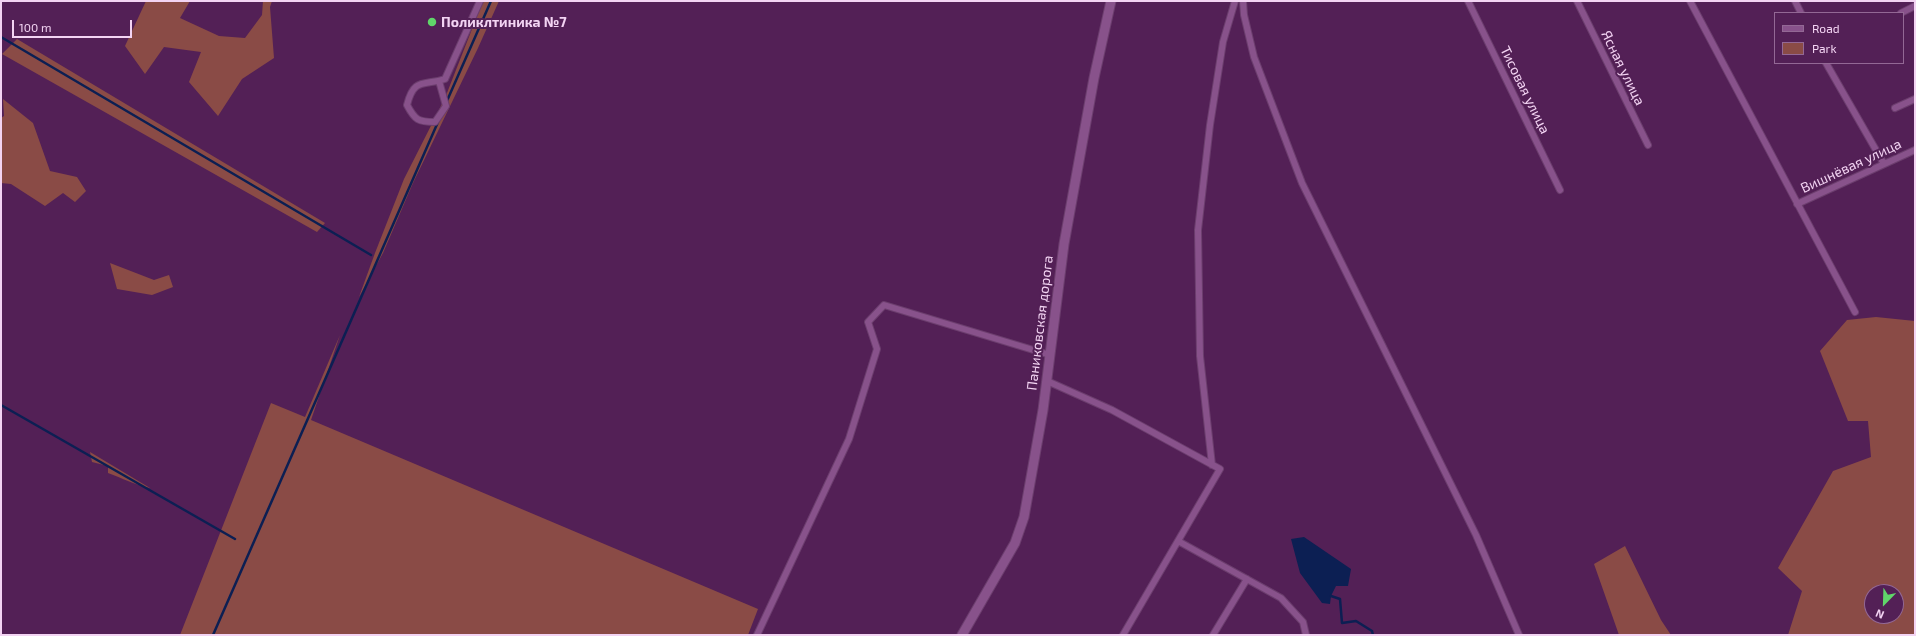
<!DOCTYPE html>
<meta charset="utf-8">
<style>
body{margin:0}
#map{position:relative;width:1916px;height:636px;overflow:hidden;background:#532056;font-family:"Exo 2",sans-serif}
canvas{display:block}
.frame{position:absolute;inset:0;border:2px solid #f3d4f3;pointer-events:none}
.legend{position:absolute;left:1774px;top:12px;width:130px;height:52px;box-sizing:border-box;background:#532056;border:1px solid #936895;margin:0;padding:5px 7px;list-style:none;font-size:12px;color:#f3d4f3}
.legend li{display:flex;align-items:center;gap:8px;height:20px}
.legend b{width:20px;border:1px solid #936895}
.north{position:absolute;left:1864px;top:584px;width:40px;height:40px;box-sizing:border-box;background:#532056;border:1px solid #936895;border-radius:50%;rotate:203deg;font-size:11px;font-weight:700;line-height:16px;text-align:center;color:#f3d4f3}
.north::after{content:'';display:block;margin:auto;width:14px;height:18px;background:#60d56a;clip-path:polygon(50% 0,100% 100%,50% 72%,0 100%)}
.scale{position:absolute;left:12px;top:20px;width:120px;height:18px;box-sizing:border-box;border:2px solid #f3d4f3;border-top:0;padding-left:5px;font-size:12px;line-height:14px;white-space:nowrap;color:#f3d4f3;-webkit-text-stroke:3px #532056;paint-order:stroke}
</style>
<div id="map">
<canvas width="1916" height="636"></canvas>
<div class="frame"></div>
<ul class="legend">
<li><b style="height:5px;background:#88528b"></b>Road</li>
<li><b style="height:11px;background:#8a4b46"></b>Park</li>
</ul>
<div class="north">N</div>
<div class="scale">100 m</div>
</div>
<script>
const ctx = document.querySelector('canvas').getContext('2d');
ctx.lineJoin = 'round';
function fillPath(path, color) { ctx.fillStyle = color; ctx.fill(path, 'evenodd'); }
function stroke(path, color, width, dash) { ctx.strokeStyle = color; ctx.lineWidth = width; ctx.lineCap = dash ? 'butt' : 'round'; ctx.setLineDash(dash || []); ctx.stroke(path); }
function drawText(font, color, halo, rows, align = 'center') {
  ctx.font = font + ' "Exo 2",sans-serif'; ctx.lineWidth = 4; ctx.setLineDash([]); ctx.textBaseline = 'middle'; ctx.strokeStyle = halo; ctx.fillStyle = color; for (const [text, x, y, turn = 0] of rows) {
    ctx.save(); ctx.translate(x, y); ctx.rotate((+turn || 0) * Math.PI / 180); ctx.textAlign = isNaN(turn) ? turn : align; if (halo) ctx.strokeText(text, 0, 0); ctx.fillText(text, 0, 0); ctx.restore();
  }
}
fillPath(new Path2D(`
 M 146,1 L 190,1 L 180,18 L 219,36 L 245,38 L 262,15 L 263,1 L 272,1 L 270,7 L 274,58 L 242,79 L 218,116 L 189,82 L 201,52 L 164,47 L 145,74 L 125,46 Z
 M 483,1 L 499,1 L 478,48 L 413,183 L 383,253 L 359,297 L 375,253 L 404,179 L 445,98 Z
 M 17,39 L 325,223 L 317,232 L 2,54 Z
 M 3,99 L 33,123 L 50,171 L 77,177 L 86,191 L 75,202 L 63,193 L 45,206 L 11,184 L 1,183 L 1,118 L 4,116 Z
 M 110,263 L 154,280 L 169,275 L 173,287 L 152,295 L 117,289 Z
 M 1876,317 L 1915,321 L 1915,635 L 1788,635 L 1802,591 L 1778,568 L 1833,471 L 1871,457 L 1868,421 L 1848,421 L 1820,351 L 1847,320 ZM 1872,592 L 1896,592 L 1896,616 L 1872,616 Z
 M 340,335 L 311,420 L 758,609 L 748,635 L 180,635 L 271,403 L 305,417 Z
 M 90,452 L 150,488 C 135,485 122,478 108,473 L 108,466 L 92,462 Z
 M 1625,546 L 1661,620 L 1671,635 L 1619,635 L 1594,564 Z`), '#8a4b46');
fillPath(new Path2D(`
 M 1304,537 L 1351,569 L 1348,586 L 1336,586 L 1331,596 L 1330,604 L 1322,603 L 1300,573 L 1291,539 Z`), '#0c1f53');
stroke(new Path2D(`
 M 1,37 L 371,255
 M 446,103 L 491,1
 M 1,405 L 235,539
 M 1331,596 L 1340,599 L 1342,623 L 1356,621 L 1372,631 L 1373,635
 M 213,635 L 438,122`), '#0c1f53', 2.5);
const street = new Path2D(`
 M 1243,1 L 1244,15 L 1254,57 L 1302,183 L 1476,535 L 1519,635
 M 1468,1 L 1560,190
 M 1577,1 L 1648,145
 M 1690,1 L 1855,312
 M 1795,1 L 1801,13
 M 1901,13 L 1915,6
 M 1826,63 L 1884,164
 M 439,81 L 446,106 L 435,122 C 418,122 415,120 407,105 C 414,77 424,86 445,79 L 480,1
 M 1895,108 L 1915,99
 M 1797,204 L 1915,150
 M 1047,381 L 1112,410 L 1220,469 L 1123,635
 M 1212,465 L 1200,356 L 1198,230 L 1210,125 L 1223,42 L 1235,1
 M 1178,541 L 1281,598 L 1303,622 L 1306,635
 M 757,635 L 849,439 L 877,349 L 868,322 L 884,305 L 1050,355
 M 1213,635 L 1247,579`);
const secondary = new Path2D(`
 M 962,635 L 1015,543 L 1024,517 L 1043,410 L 1064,244 L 1094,78 L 1111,1`);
stroke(street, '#6c3e6e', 8);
stroke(secondary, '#6c3e6e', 11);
stroke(street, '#88528b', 6);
stroke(secondary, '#88528b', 9);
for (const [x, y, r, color] of [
 [432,22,5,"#60d56a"]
]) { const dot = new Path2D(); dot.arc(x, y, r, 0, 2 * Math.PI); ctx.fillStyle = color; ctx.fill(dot); stroke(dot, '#532056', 1.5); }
drawText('bold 14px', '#f3d4f3', '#532056', [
 ["Поликлтиника №7",441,22]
], 'left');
drawText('14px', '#f3d4f3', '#532056', [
 ["Ясная улица",1623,68,64],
 ["Тисовая улица",1525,90,64],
 ["Вишнёвая улица",1851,166,-25],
 ["Паниковская дорога",1040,323,-83]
]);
</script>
